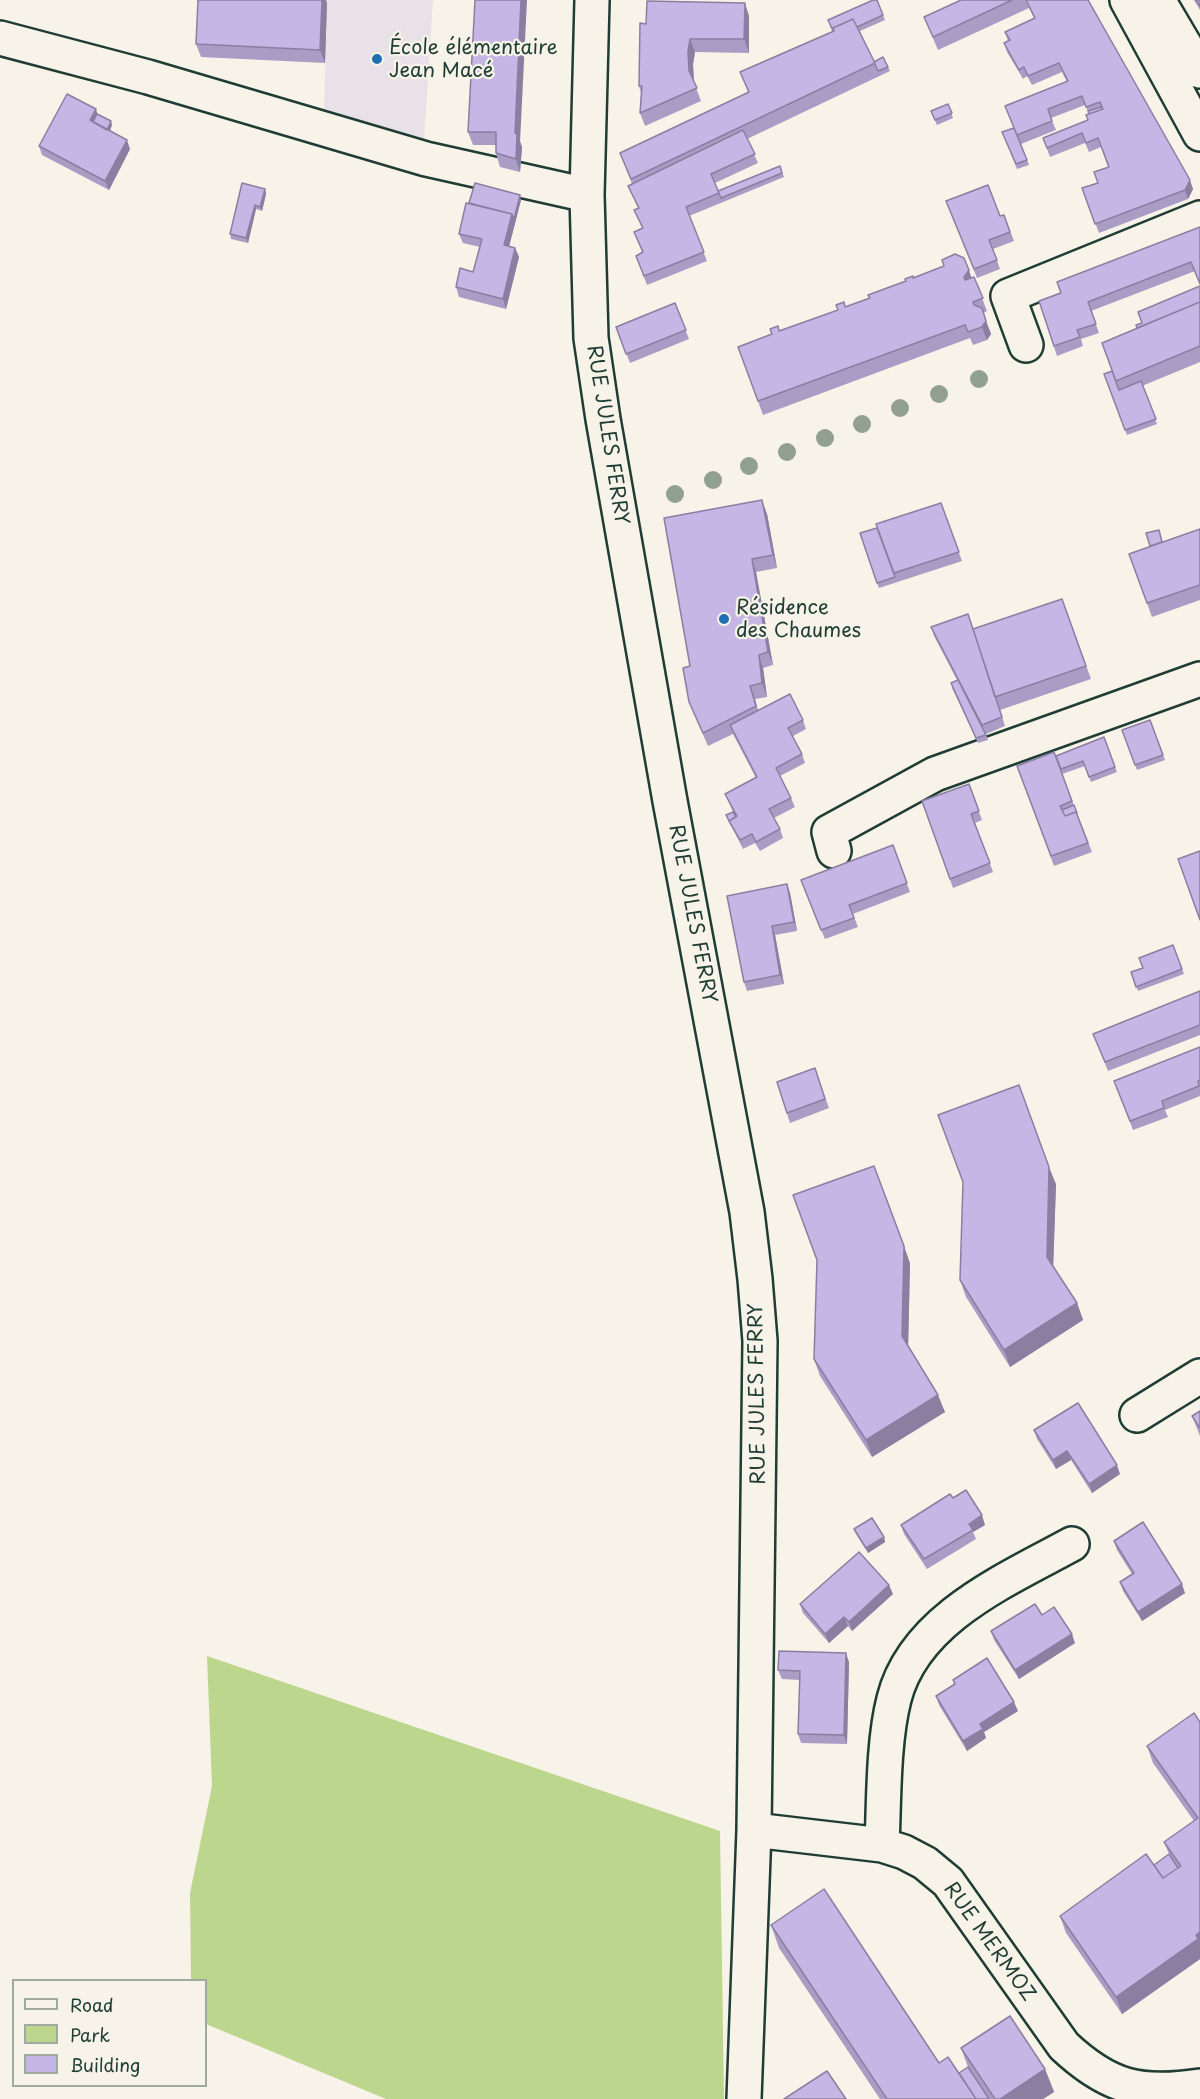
<!DOCTYPE html>
<meta charset="utf-8">
<style>
body{margin:0}
#map{position:relative;width:1200px;height:2099px;overflow:hidden;background:#f7f3e8;font-family:"Playpen Sans",sans-serif}
canvas{display:block}
.legend{position:absolute;left:12px;top:1979px;width:195px;height:108px;box-sizing:border-box;background:#f7f3e8;border:2px solid #a1aaa0;margin:0;padding:8px 10px;list-style:none;font-size:18px;color:#1f3d34}
.legend li{display:flex;align-items:center;gap:12px;height:30px}
.legend b{width:30px;border:2px solid #a1aaa0}
</style>
<div id="map">
<canvas width="1200" height="2099"></canvas>
<ul class="legend">
<li><b style="height:8px;background:#f7f3e8"></b>Road</li>
<li><b style="height:16px;background:#bcd68d"></b>Park</li>
<li><b style="height:16px;background:#c5b6e6"></b>Building</li>
</ul>
</div>
<script>
const ctx = document.querySelector('canvas').getContext('2d');
ctx.lineJoin = 'round';
function fillPath(path, color) { ctx.fillStyle = color; ctx.fill(path, 'evenodd'); }
function stroke(path, color, width, dash) { ctx.strokeStyle = color; ctx.lineWidth = width; ctx.lineCap = dash ? 'butt' : 'round'; ctx.setLineDash(dash || []); ctx.stroke(path); }
function drawText(font, color, halo, rows, align = 'center') {
  ctx.font = font + ' "Playpen Sans",sans-serif'; ctx.lineWidth = 4.5; ctx.setLineDash([]); ctx.textBaseline = 'middle'; ctx.strokeStyle = halo; ctx.fillStyle = color; for (const [text, x, y, turn = 0] of rows) {
    ctx.save(); ctx.translate(x, y); ctx.rotate((+turn || 0) * Math.PI / 180); ctx.textAlign = isNaN(turn) ? turn : align; if (halo) ctx.strokeText(text, 0, 0); ctx.fillText(text, 0, 0); ctx.restore();
  }
}
fillPath(new Path2D(`
 M 314,0 L 433,0 L 424,141 L 324,115 L 327,4 Z`), '#e8e1e7');
fillPath(new Path2D(`
 M 207,1656 L 720,1831 L 724,2099 L 386,2099 L 206,2024 L 206,1980 L 191,1980 L 190,1893 L 212,1786 Z`), '#bcd68d');
const minor = new Path2D(`
 M 592,0 L 587,195 L 591,338 L 603,419 L 670,801 L 747,1212 L 755,1279 L 760,1341 L 754,1830 L 744,2099
 M 0,38 L 148,77 L 426,159 L 587,195
 M 1026,345 L 1008,296 L 1200,218
 M 834,851 L 829,832 L 935,774 L 1200,679
 M 1137,1415 L 1200,1376
 M 754,1830 L 882,1845 L 904,1852 L 925,1863 L 948,1882 L 1064,2046 C 1109,2088 1140,2095 1200,2086
 M 882,1845 C 884,1800 883,1742 894,1699 C 914,1619 1006,1580 1072,1544`);
const major = new Path2D(`
 M 1127,0 L 1200,134
 M 1158,0 L 1200,71`);
stroke(minor, '#1f3d34', 38);
stroke(major, '#1f3d34', 38);
stroke(minor, '#f7f3e8', 33);
stroke(major, '#f7f3e8', 33);
ctx.fillStyle = '#91a08f';
for (const [x, y] of [
 [979,379],
 [939,394],
 [900,408],
 [862,424],
 [825,438],
 [787,452],
 [749,466],
 [713,480],
 [675,494]
]) { ctx.beginPath(); ctx.arc(x, y, 9, 0, 2 * Math.PI); ctx.fill(); }
fillPath(new Path2D(`
 M 475,0 L 522,147 L 520,172 L 500,167 L 496,153 L 496,145 L 473,145 L 468,132 Z
 M 961,0 L 1088,0 L 1193,189 L 1188,199 L 1099,233 L 1082,188 L 1098,183 L 1108,167 L 1101,147 L 1089,152 L 1085,143 L 1050,157 L 1043,138 L 1088,120 L 1089,114 L 1085,105 L 1051,118 L 1056,130 L 1021,144 L 1029,165 L 1017,169 L 1002,132 L 1014,128 L 1067,82 L 1062,72 L 1032,85 L 1027,76 L 1023,79 L 1007,52 L 1004,43 L 1008,41 L 1005,32 L 1034,18 L 1029,8 L 938,50 L 924,17 Z
 M 1194,0 L 1200,0 L 1200,10 Z
 M 327,3 L 325,63 L 201,57 L 196,44 Z
 M 883,15 L 885,20 L 860,31 L 874,62 L 888,67 L 890,71 L 747,139 L 758,163 L 715,183 L 718,191 L 780,166 L 784,177 L 689,216 L 707,261 L 647,285 L 636,256 L 642,252 L 634,232 L 642,228 L 634,210 L 638,208 L 628,186 L 632,184 L 620,153 L 748,92 L 740,72 L 833,31 L 828,20 Z
 M 749,16 L 749,53 L 695,52 L 693,64 L 694,82 L 701,101 L 645,126 L 640,113 L 641,93 L 639,86 L 646,24 Z
 M 948,104 L 953,118 L 937,125 L 931,111 Z
 M 112,125 L 110,131 L 130,149 L 109,190 L 42,155 L 39,146 Z
 M 265,189 L 266,194 L 262,211 L 256,209 L 248,243 L 231,239 L 230,234 Z
 M 521,200 L 509,247 L 515,248 L 519,257 L 506,309 L 459,297 L 456,287 L 473,272 L 480,247 L 463,243 L 459,234 L 469,203 Z
 M 946,201 L 1000,216 L 1004,215 L 1014,241 L 993,249 L 1000,269 L 977,278 Z
 M 1200,227 L 1195,271 L 1091,311 L 1099,333 L 1081,339 L 1083,346 L 1057,356 L 1039,301 L 1061,293 Z
 M 974,277 L 987,311 L 983,313 L 991,334 L 987,340 L 973,345 L 970,338 L 763,415 L 738,347 L 870,298 L 913,278 L 971,278 Z
 M 1200,286 L 1200,362 L 1142,386 L 1157,424 L 1127,435 L 1104,374 L 1112,371 L 1102,343 L 1137,328 L 1142,323 Z
 M 675,303 L 689,339 L 630,363 L 616,327 Z
 M 941,503 L 962,561 L 879,588 L 877,583 L 877,528 Z
 M 767,514 L 777,568 L 756,572 L 773,665 L 763,668 L 767,697 L 755,699 L 758,710 L 803,720 L 806,729 L 793,736 L 802,754 L 805,763 L 780,776 L 791,798 L 795,807 L 774,818 L 780,829 L 783,838 L 760,851 L 755,843 L 743,849 L 726,815 L 733,812 L 725,794 L 756,778 L 733,734 L 708,746 L 689,702 L 690,666 Z
 M 1200,529 L 1200,600 L 1152,617 L 1129,554 Z
 M 1062,599 L 1091,679 L 1000,710 L 1005,726 L 986,734 L 988,740 L 978,743 L 952,688 L 957,680 L 934,636 L 931,627 L 973,629 Z
 M 1150,720 L 1165,760 L 1137,770 L 1122,730 Z
 M 1104,737 L 1117,772 L 1091,782 L 1085,766 L 1062,774 L 1092,852 L 1054,866 L 1017,766 L 1056,756 Z
 M 969,784 L 982,820 L 975,823 L 993,872 L 953,888 L 922,801 Z
 M 893,845 L 910,892 L 853,914 L 858,927 L 825,939 L 804,889 Z
 M 787,884 L 790,893 L 797,931 L 775,935 L 784,984 L 747,991 L 744,982 Z
 M 1173,945 L 1184,974 L 1138,991 L 1131,972 L 1143,968 Z
 M 1200,991 L 1200,1035 L 1108,1071 L 1093,1034 Z
 M 1200,1047 L 1200,1096 L 1165,1110 L 1168,1117 L 1133,1130 L 1114,1081 Z
 M 815,1068 L 829,1108 L 790,1123 L 777,1082 Z
 M 1056,1184 L 1053,1266 L 1077,1303 L 1083,1320 L 1010,1367 L 966,1297 L 960,1280 Z
 M 910,1263 L 908,1346 L 945,1412 L 872,1457 L 820,1376 L 814,1359 Z
 M 1200,1411 L 1200,1436 L 1192,1416 Z
 M 1034,1430 L 1120,1474 L 1092,1493 L 1071,1460 L 1056,1469 L 1037,1439 Z
 M 953,1498 L 985,1525 L 973,1532 L 976,1539 L 927,1569 L 904,1534 L 901,1525 Z
 M 854,1529 L 884,1537 L 885,1542 L 868,1553 L 856,1534 Z
 M 1114,1541 L 1185,1593 L 1142,1621 L 1123,1591 L 1120,1582 L 1132,1574 L 1117,1550 Z
 M 893,1594 L 852,1631 L 848,1626 L 829,1643 L 803,1613 L 800,1604 Z
 M 1042,1615 L 1075,1643 L 1019,1679 L 994,1640 L 991,1631 Z
 M 849,1662 L 847,1744 L 801,1743 L 798,1734 L 800,1680 L 782,1679 L 778,1670 Z
 M 953,1680 L 1018,1711 L 984,1732 L 986,1738 L 967,1751 L 939,1705 L 936,1696 L 954,1684 Z
 M 1200,1722 L 1200,1959 L 1122,2014 L 1066,1933 L 1060,1916 L 1154,1865 L 1169,1854 L 1164,1842 L 1194,1821 L 1153,1763 L 1147,1746 Z
 M 771,1925 L 939,2063 L 959,2073 L 968,2067 L 961,2048 L 1045,2069 L 1054,2092 L 1043,2099 L 880,2099 L 779,1948 Z`), '#a99dc6');
fillPath(new Path2D(`
 M 322,0 L 326,0 L 327,3 L 325,63 L 320,50 Z
 M 521,0 L 527,0 L 520,142 L 522,147 L 520,172 L 516,159 L 515,133 Z
 M 745,3 L 749,16 L 749,53 L 744,39 Z
 M 690,39 L 695,52 L 693,64 L 694,84 L 689,71 L 688,51 Z
 M 96,109 L 99,119 L 95,127 L 90,120 Z
 M 111,121 L 112,125 L 107,137 L 106,132 Z
 M 127,140 L 130,149 L 109,190 L 105,181 Z
 M 1190,180 L 1193,189 L 1188,199 L 1185,190 Z
 M 265,189 L 266,194 L 262,211 L 260,207 Z
 M 520,195 L 521,200 L 507,254 L 504,245 L 512,214 Z
 M 255,205 L 256,209 L 248,243 L 246,238 Z
 M 515,248 L 519,257 L 506,309 L 503,299 Z
 M 969,270 L 973,283 L 969,291 L 964,277 Z
 M 986,321 L 991,334 L 987,340 L 982,327 Z
 M 762,500 L 767,514 L 777,568 L 773,555 Z
 M 752,559 L 756,572 L 773,665 L 768,652 Z
 M 759,655 L 763,668 L 767,697 L 762,683 Z
 M 750,686 L 755,699 L 760,720 L 756,706 Z
 M 787,884 L 790,893 L 797,931 L 794,922 Z
 M 772,926 L 775,935 L 784,984 L 780,975 Z
 M 1049,1167 L 1056,1184 L 1053,1274 L 1047,1257 Z
 M 904,1246 L 910,1263 L 908,1353 L 902,1336 Z
 M 1077,1303 L 1083,1320 L 1010,1367 L 1004,1350 Z
 M 938,1395 L 945,1412 L 872,1457 L 866,1440 Z
 M 1067,1451 L 1071,1460 L 1056,1469 L 1053,1460 Z
 M 1117,1465 L 1120,1474 L 1092,1493 L 1089,1484 Z
 M 982,1515 L 985,1525 L 973,1532 L 969,1524 Z
 M 884,1537 L 885,1542 L 868,1553 L 866,1548 Z
 M 1182,1584 L 1185,1593 L 1142,1621 L 1138,1612 Z
 M 889,1585 L 893,1594 L 852,1631 L 849,1622 Z
 M 844,1617 L 848,1626 L 829,1643 L 825,1634 Z
 M 1072,1634 L 1075,1643 L 1019,1679 L 1015,1670 Z
 M 846,1653 L 849,1662 L 847,1744 L 844,1735 Z
 M 1014,1702 L 1018,1711 L 984,1732 L 986,1738 L 967,1751 L 963,1741 L 980,1724 Z
 M 1200,1932 L 1200,1959 L 1122,2014 L 1116,1997 Z
 M 1045,2069 L 1054,2092 L 1043,2099 L 1000,2099 Z`), '#8a7fa1');
const building = new Path2D(`
 M 198,0 L 322,0 L 320,50 L 196,44 Z
 M 475,0 L 521,0 L 515,133 L 517,134 L 516,159 L 496,153 L 496,132 L 468,132 Z
 M 873,0 L 877,0 L 883,15 L 857,27 L 853,19 L 833,28 L 833,31 L 828,20 Z
 M 961,0 L 1012,0 L 933,37 L 924,17 Z
 M 1026,0 L 1088,0 L 1190,180 L 1185,190 L 1095,224 L 1082,188 L 1098,183 L 1094,172 L 1109,167 L 1098,138 L 1086,143 L 1082,133 L 1047,148 L 1043,138 L 1088,120 L 1086,115 L 1103,109 L 1100,102 L 1086,107 L 1082,96 L 1048,109 L 1052,121 L 1017,135 L 1005,106 L 1068,81 L 1059,63 L 1028,76 L 1024,67 L 1019,70 L 1004,43 L 1010,40 L 1005,32 L 1035,18 Z
 M 1196,0 L 1200,0 L 1200,6 Z
 M 647,1 L 745,3 L 744,39 L 690,39 L 688,51 L 689,71 L 697,88 L 640,113 L 642,86 L 639,86 L 640,23 L 646,24 Z
 M 853,19 L 875,63 L 631,179 L 620,153 L 749,92 L 740,72 L 834,31 L 833,28 Z
 M 883,57 L 888,67 L 878,71 L 874,62 Z
 M 67,94 L 96,109 L 90,120 L 127,140 L 105,181 L 39,146 Z
 M 948,104 L 952,113 L 935,120 L 931,111 Z
 M 1101,107 L 1103,109 L 1089,114 L 1088,111 Z
 M 97,114 L 111,121 L 107,130 L 93,122 Z
 M 1014,128 L 1027,160 L 1016,164 L 1002,132 Z
 M 743,130 L 755,154 L 711,174 L 719,193 L 686,207 L 704,252 L 644,276 L 636,256 L 643,252 L 634,232 L 643,228 L 634,210 L 639,208 L 628,186 Z
 M 780,166 L 782,173 L 721,198 L 718,191 Z
 M 242,183 L 265,189 L 260,207 L 255,205 L 246,238 L 230,234 Z
 M 475,183 L 520,195 L 514,219 L 512,214 L 469,203 Z
 M 988,185 L 1000,216 L 1004,215 L 1010,232 L 989,240 L 997,260 L 974,269 L 946,201 Z
 M 466,203 L 512,214 L 504,245 L 515,248 L 503,299 L 456,287 L 460,268 L 473,272 L 482,239 L 459,234 Z
 M 1200,227 L 1200,284 L 1191,262 L 1088,302 L 1096,324 L 1077,330 L 1080,337 L 1054,346 L 1039,301 L 1061,293 L 1057,282 Z
 M 955,254 L 964,258 L 969,270 L 964,277 L 965,280 L 974,277 L 983,298 L 973,302 L 974,305 L 982,308 L 986,321 L 982,327 L 968,332 L 965,325 L 758,401 L 738,347 L 772,334 L 770,329 L 778,326 L 779,331 L 838,310 L 836,305 L 844,302 L 845,307 L 870,298 L 868,295 L 906,281 L 905,279 L 913,276 L 913,278 L 944,266 L 942,260 Z
 M 1200,286 L 1200,302 L 1137,328 L 1136,325 L 1142,323 L 1138,312 Z
 M 1200,302 L 1200,346 L 1116,381 L 1102,343 Z
 M 675,303 L 686,330 L 626,354 L 616,327 Z
 M 1112,371 L 1119,390 L 1141,381 L 1156,419 L 1125,430 L 1104,374 Z
 M 762,500 L 773,555 L 752,559 L 768,652 L 759,655 L 762,683 L 750,686 L 756,706 L 703,733 L 689,702 L 683,668 L 690,666 L 664,518 Z
 M 941,503 L 959,552 L 894,573 L 876,524 Z
 M 877,528 L 895,577 L 877,583 L 860,533 Z
 M 1200,529 L 1200,585 L 1147,603 L 1129,554 Z
 M 1159,530 L 1162,542 L 1150,546 L 1146,533 Z
 M 1062,599 L 1086,666 L 995,697 L 973,629 Z
 M 968,614 L 1002,717 L 982,725 L 931,627 Z
 M 958,680 L 986,735 L 976,738 L 951,683 Z
 M 790,694 L 803,720 L 788,728 L 802,754 L 776,768 L 791,798 L 769,809 L 780,829 L 756,842 L 752,834 L 740,840 L 729,821 L 737,816 L 725,794 L 757,777 L 730,725 Z
 M 1150,720 L 1163,755 L 1135,765 L 1122,730 Z
 M 1104,737 L 1115,767 L 1089,777 L 1083,761 L 1061,769 L 1056,756 Z
 M 1054,752 L 1072,801 L 1060,806 L 1065,816 L 1076,812 L 1088,843 L 1051,856 L 1017,766 Z
 M 969,784 L 979,811 L 971,814 L 990,863 L 950,879 L 922,801 Z
 M 1074,805 L 1077,813 L 1076,812 L 1065,816 L 1062,810 Z
 M 733,812 L 736,817 L 729,821 L 731,825 L 726,815 Z
 M 893,845 L 907,883 L 849,905 L 854,918 L 821,930 L 801,880 Z
 M 1200,851 L 1200,920 L 1178,859 Z
 M 787,884 L 794,922 L 772,926 L 780,975 L 744,982 L 727,896 Z
 M 1173,945 L 1182,969 L 1136,987 L 1131,972 L 1143,968 L 1139,958 Z
 M 1200,991 L 1200,1025 L 1105,1062 L 1093,1034 Z
 M 1200,1047 L 1200,1080 L 1198,1081 L 1199,1086 L 1162,1101 L 1164,1108 L 1130,1121 L 1114,1081 Z
 M 815,1068 L 825,1099 L 787,1113 L 777,1082 Z
 M 1019,1085 L 1049,1167 L 1047,1257 L 1077,1303 L 1004,1350 L 960,1280 L 963,1182 L 938,1115 Z
 M 874,1166 L 904,1246 L 902,1336 L 938,1395 L 866,1440 L 814,1359 L 817,1260 L 793,1195 Z
 M 1078,1403 L 1117,1465 L 1089,1484 L 1067,1451 L 1053,1460 L 1034,1430 Z
 M 1200,1411 L 1200,1428 L 1192,1416 Z
 M 966,1490 L 982,1515 L 969,1524 L 973,1530 L 924,1559 L 901,1525 L 950,1494 L 953,1498 Z
 M 872,1518 L 884,1537 L 866,1548 L 854,1529 Z
 M 1143,1522 L 1182,1584 L 1138,1612 L 1120,1582 L 1134,1573 L 1114,1541 Z
 M 859,1552 L 889,1585 L 849,1622 L 844,1617 L 825,1634 L 800,1604 Z
 M 1035,1604 L 1042,1615 L 1054,1607 L 1072,1634 L 1015,1670 L 991,1631 Z
 M 779,1651 L 846,1653 L 844,1735 L 798,1734 L 800,1671 L 778,1670 Z
 M 987,1658 L 1014,1702 L 980,1724 L 983,1729 L 963,1741 L 936,1696 L 955,1684 L 953,1680 Z
 M 1194,1713 L 1200,1722 L 1200,1932 L 1196,1935 L 1198,1939 L 1116,1997 L 1060,1916 L 1146,1854 L 1163,1878 L 1181,1866 L 1164,1842 L 1198,1818 L 1147,1746 Z
 M 1169,1854 L 1178,1868 L 1163,1878 L 1154,1865 Z
 M 824,1889 L 939,2063 L 948,2057 L 976,2099 L 887,2099 L 771,1925 Z
 M 1010,2016 L 1045,2069 L 1000,2099 L 995,2099 L 961,2048 Z
 M 968,2067 L 989,2099 L 976,2099 L 959,2073 Z
 M 827,2071 L 846,2099 L 784,2099 Z`);
fillPath(building, '#c5b6e6');
stroke(building, '#8a7fa1', 1.5);
for (const [x, y, r, color] of [
 [377,59,6,"#1f6fb2"],
 [724,619,6,"#1f6fb2"]
]) { const dot = new Path2D(); dot.arc(x, y, r, 0, 2 * Math.PI); ctx.fillStyle = color; ctx.fill(dot); stroke(dot, '#f7f3e8', 2); }
drawText('20px', '#1f3d34', '#f7f3e8', [
 ["École élémentaire",389,48],
 ["Jean Macé",389,71],
 ["Résidence",736,608],
 ["des Chaumes",736,631]
], 'left');
drawText('20px', '#1f3d34', '#f7f3e8', [
 ["RUE JULES FERRY",607,435,81],
 ["RUE JULES FERRY",692,914,79],
 ["RUE JULES FERRY",758,1394,-91],
 ["RUE MERMOZ",989,1942,54]
]);
</script>
